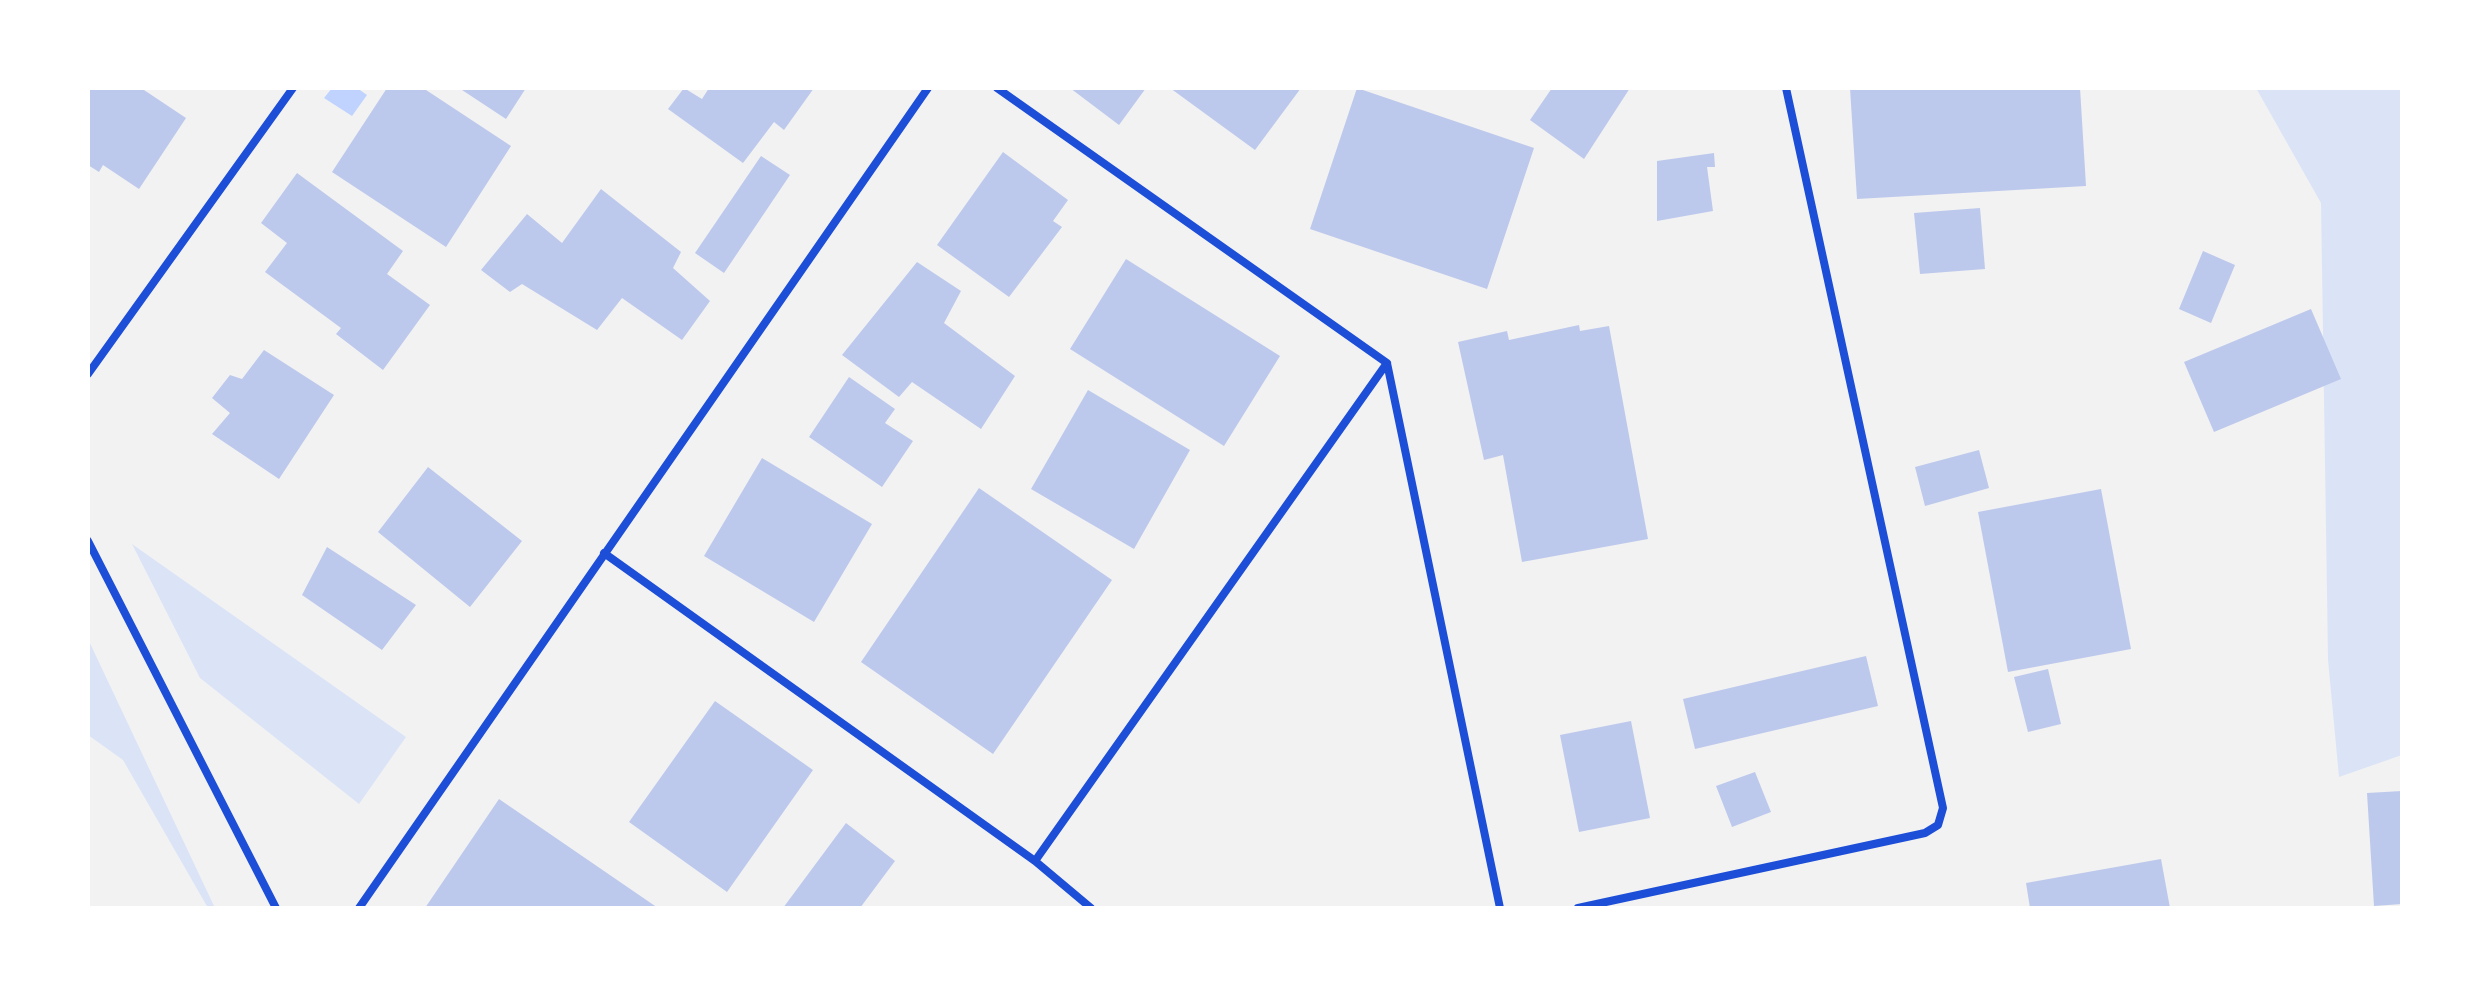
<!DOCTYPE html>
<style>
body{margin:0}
#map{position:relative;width:2490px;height:996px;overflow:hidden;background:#f2f2f2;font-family:"Fira Sans Condensed",sans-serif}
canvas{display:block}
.frame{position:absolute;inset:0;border:90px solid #fff;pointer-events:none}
</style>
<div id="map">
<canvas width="2490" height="996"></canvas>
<div class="frame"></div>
</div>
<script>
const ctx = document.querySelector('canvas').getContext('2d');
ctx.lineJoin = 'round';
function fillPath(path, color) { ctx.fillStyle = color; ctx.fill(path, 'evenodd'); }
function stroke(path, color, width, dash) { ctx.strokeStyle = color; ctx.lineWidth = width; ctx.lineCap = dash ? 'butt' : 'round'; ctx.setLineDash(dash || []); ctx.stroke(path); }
fillPath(new Path2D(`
 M 2256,88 L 2402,88 L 2402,755 L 2339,777 L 2328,660 L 2321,203 Z
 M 132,544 L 406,737 L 359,804 L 200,678 Z
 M 88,639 L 215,908 L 208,908 L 123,760 L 88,735 Z`), '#dbe4f7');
fillPath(new Path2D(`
 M 332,88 L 357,88 L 367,95 L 352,116 L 324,98 Z`), '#bfd3fe');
fillPath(new Path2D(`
 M 88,88 L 141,88 L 186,118 L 139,189 L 103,165 L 99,172 L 88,165 Z
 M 387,88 L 423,88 L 511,146 L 446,247 L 332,172 Z
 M 459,88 L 526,88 L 506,119 Z
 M 684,88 L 702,99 L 709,88 L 814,88 L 784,130 L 774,122 L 743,163 L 668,109 Z
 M 1070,88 L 1146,88 L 1119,125 Z
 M 1170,88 L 1301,88 L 1255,150 Z
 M 1357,88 L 1534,148 L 1487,289 L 1310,229 Z
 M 1552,88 L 1630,88 L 1584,159 L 1530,120 Z
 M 1850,88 L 2080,88 L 2086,186 L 1857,199 Z
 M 1003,152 L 1068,200 L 1053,221 L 1062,227 L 1009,297 L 937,245 Z
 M 1714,153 L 1715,167 L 1707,167 L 1713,211 L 1657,221 L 1657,161 Z
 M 761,156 L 790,175 L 724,273 L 695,253 Z
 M 297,173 L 403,251 L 387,274 L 430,305 L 383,370 L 336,334 L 341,328 L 265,272 L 287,243 L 261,223 Z
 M 601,189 L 681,252 L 673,268 L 710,301 L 682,340 L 622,298 L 597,330 L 522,284 L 510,292 L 481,270 L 527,214 L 562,243 Z
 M 1980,208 L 1985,269 L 1920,274 L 1914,213 Z
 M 2203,251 L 2235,265 L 2211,323 L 2179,309 Z
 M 1126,259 L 1280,356 L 1224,446 L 1070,349 Z
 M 917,262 L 961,291 L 944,323 L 1015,376 L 981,429 L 912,382 L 899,397 L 842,355 Z
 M 2311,309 L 2341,379 L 2214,432 L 2184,362 Z
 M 1579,325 L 1580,331 L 1609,326 L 1648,539 L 1522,562 L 1503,455 L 1484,460 L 1458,342 L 1507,331 L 1509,340 Z
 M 264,350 L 334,395 L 279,479 L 212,434 L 230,413 L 212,398 L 230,375 L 242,379 Z
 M 849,377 L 895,409 L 885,423 L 913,441 L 882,487 L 809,437 Z
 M 1088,390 L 1190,450 L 1134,549 L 1031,489 Z
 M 1979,450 L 1989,488 L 1925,506 L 1915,467 Z
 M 762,458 L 872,524 L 814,622 L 704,556 Z
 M 428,467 L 522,541 L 470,607 L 378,532 Z
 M 979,488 L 1112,580 L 993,754 L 861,662 Z
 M 2101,489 L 2131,649 L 2008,672 L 1978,512 Z
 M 327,547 L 416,605 L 382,650 L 302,595 Z
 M 1866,656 L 1878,706 L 1695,749 L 1683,699 Z
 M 2048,669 L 2061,724 L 2028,732 L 2014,677 Z
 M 715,701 L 813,770 L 727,892 L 629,822 Z
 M 1631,721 L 1650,818 L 1579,832 L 1560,735 Z
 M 1755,772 L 1771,812 L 1732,827 L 1716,786 Z
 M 2402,791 L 2402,904 L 2374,906 L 2367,793 Z
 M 499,799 L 658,908 L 425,908 Z
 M 846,823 L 895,861 L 860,908 L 783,908 Z
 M 2161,859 L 2170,908 L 2030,908 L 2026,883 Z`), '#bdc9ec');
stroke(new Path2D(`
 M 997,88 L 1387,363 L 1500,908
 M 88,374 L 293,88
 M 88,541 L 276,908
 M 604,553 L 1035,861 L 1091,908
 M 1035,861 L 1387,363
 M 359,908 L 928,88
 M 1578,908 L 1925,833 L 1938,825 L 1943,808 L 1786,88`), '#1d4ed8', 8);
</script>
